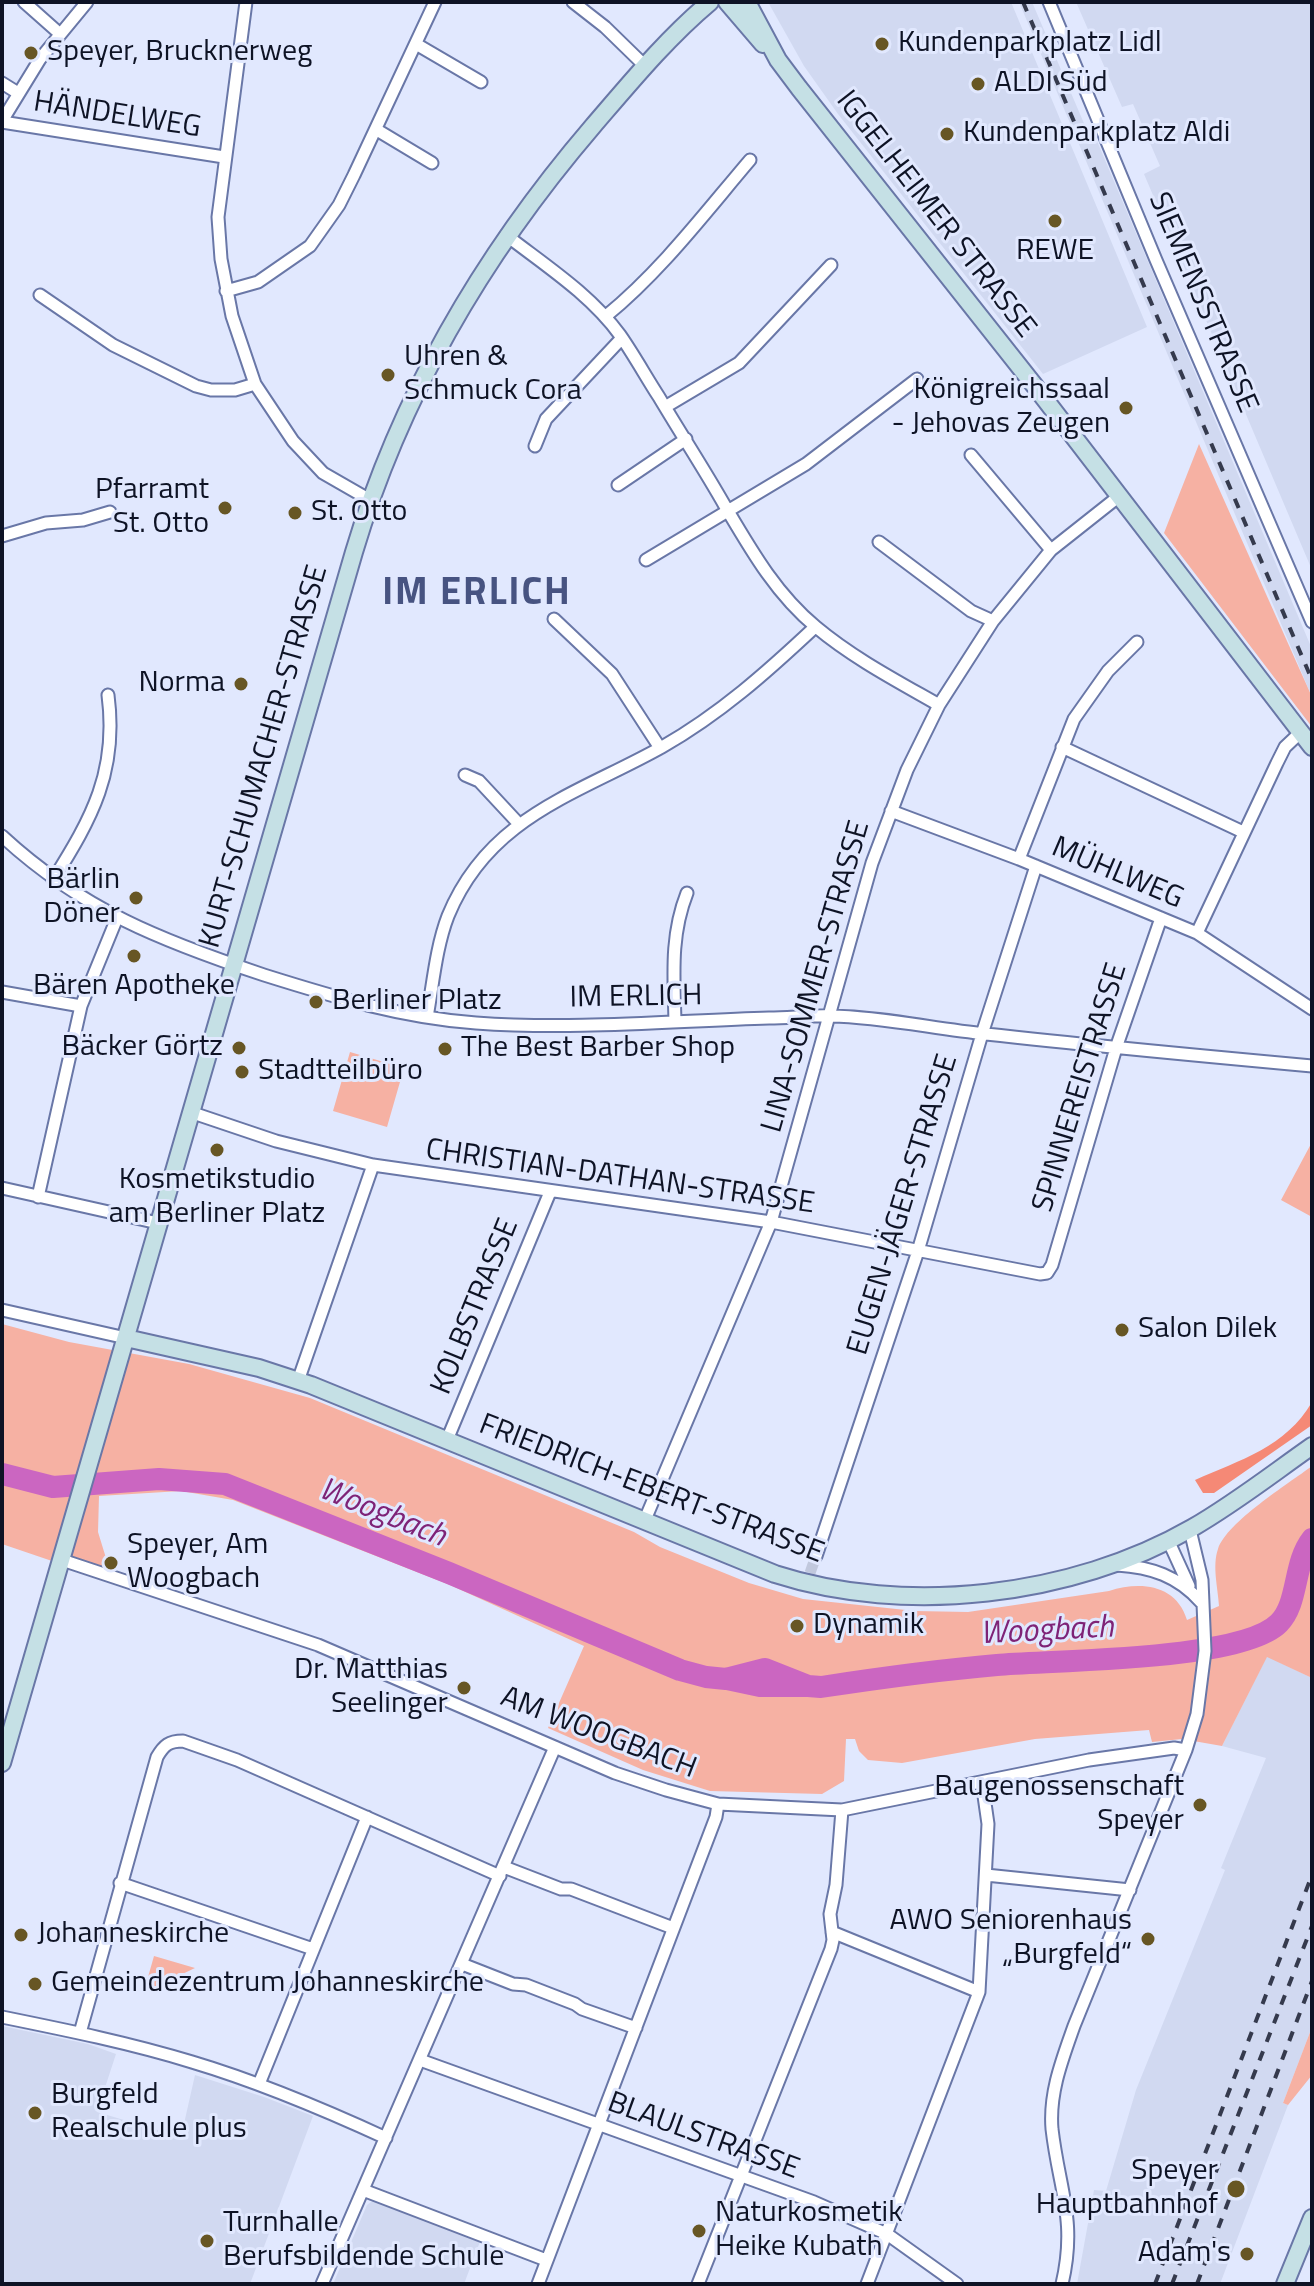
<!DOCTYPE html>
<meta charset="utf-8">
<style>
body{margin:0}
#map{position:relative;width:1314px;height:2286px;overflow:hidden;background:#e1e8fe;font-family:"Titillium Web",sans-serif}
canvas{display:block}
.frame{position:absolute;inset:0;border:4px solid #0e1325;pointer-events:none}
</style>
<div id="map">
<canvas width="1314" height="2286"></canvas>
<div class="frame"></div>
</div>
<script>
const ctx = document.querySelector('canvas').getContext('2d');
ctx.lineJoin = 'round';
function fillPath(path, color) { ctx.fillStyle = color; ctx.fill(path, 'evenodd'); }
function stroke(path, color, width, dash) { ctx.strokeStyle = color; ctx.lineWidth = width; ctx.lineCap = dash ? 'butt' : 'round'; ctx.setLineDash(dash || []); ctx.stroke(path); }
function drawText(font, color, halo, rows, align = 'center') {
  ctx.font = font + ' "Titillium Web",sans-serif'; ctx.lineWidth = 6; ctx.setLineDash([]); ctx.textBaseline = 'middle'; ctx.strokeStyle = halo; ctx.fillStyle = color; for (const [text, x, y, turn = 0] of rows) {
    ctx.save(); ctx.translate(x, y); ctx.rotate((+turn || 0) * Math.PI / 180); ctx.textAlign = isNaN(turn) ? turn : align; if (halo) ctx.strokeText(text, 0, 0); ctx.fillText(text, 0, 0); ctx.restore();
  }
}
fillPath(new Path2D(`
 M 768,2 L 1011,2 L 1147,327 L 1043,374 L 838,114 L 804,66 Z
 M 1019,2 L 1032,2 L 1092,142 L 1097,141 L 1312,649 L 1312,697 Z
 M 1076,2 L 1312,2 L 1312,570 L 1144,174 L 1160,166 L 1133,104 L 1122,107 Z
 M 1267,1656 L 1312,1678 L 1312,2027 L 1283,2103 L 1288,2105 L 1220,2284 L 1077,2284 L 1094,2190 L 1106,2191 L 1136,2090 L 1225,1870 L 1221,1868 L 1266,1758 L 1222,1746 Z
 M 2,2026 L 88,2044 L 116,2054 L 97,2112 L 181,2137 L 195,2075 L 264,2097 L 313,2116 L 250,2284 L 2,2284 Z
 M 375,2199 L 481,2239 L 464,2284 L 333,2284 L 367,2205 Z`), '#d1d9f1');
fillPath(new Path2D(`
 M 1199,444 L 1312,697 L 1312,727 L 1164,533 Z
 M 350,1052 L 404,1068 L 387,1127 L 333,1111 Z
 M 1312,1142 L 1312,1217 L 1281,1200 Z
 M 2,1324 L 69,1342 L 189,1364 L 310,1398 L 634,1532 L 660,1547 L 749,1583 L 803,1599 L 915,1611 L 968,1612 L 1109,1591 C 1140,1581 1176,1584 1187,1620 L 1219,1606 C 1218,1588 1212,1566 1218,1549 C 1227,1522 1288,1484 1312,1466 L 1312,1678 L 1267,1657 L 1222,1746 L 1182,1739 L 1152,1742 L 1149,1730 L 1035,1739 L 902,1763 L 868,1760 L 859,1751 L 855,1739 L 846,1739 L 844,1781 L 822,1794 L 710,1791 L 643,1770 L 548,1728 L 584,1646 L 450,1585 L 233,1500 L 181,1491 L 99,1496 L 98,1532 L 106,1558 L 99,1577 L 2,1544 Z
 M 154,1956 L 195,1968 L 174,1978 L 173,1982 L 167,1981 L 164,1990 L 146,1984 Z
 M 1312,2027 L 1312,2075 L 1288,2105 L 1283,2103 Z`), '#f6b1a3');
fillPath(new Path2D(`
 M 1312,1402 L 1312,1425 L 1214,1493 L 1203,1493 L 1195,1480 C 1240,1460 1286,1447 1312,1402 Z`), '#f58976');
stroke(new Path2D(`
 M 2,1474 L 53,1487 L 159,1479 L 225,1484 L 449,1573 L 680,1670 L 706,1677 L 726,1679 L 765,1669 L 808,1686 L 821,1687 C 880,1678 938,1670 997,1665 C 1054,1660 1242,1661 1279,1623 C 1299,1603 1293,1563 1312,1539
 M 727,1679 L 760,1686 L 804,1686`), '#cb66c1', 22);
stroke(new Path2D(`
 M 810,1573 L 816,1556`), '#c1c8dd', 11, [11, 5.5]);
const street = new Path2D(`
 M 24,2 L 59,33
 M 246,2 L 218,217 L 221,259 L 232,316 L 255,384 L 293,441 L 323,473 L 370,500
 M 573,2 L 605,27 L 645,66
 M 1049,2 L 1156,260 L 1312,622
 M 416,44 L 481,82
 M 2,83 L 18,93
 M 2,121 L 40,59 L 87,2
 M 2,122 L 224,157
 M 377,130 L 432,163
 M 506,235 C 546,266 590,294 620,335 C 634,355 646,377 659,397 C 681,434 704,469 725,506 C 751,550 776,594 816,627 C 853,658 897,681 939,705
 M 226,291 L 258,282 L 310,246 L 339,205 L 354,175 L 435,2
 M 40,295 L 113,345 L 196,386 L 211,390 L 235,390 L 255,384
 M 606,316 C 661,271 704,214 750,160
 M 665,407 L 739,363 L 831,265
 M 535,446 L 546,419 L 622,338
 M 971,455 L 1051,550
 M 618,485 L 686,439
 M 2,536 L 46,523 L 83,520 L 110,512
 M 879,542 L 971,611 L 993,621
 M 646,560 L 806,464 L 917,379
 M 554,619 L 612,674 L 660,748
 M 1062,747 L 1243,832
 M 465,775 L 479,781 L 519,824
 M 891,811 L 1019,859 L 1197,933 L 1312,1009
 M 2,836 C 82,910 162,941 264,975 C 334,997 403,1018 476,1023 C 573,1030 672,1021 769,1018 C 790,1018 810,1015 831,1016 C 883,1017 935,1029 986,1034 C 1095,1046 1203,1056 1312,1066
 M 1019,859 L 1074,719 L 1108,671 L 1137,642
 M 53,880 C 92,818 118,771 108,695
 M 1197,933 L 1277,763 L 1285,747 L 1302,731
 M 2,992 L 81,1006
 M 427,1017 C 433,984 436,947 448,916 C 489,816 578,794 662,747 C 720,714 767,672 815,627
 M 675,1022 C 674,977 670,936 687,893
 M 190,1112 L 276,1141 L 373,1165 L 771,1222 L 1040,1274 L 1047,1273 L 1052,1265 L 1116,1048 L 1161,918
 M 2,1188 L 158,1223
 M 38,1197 L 81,1006 L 117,918
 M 2,1310 L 126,1338
 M 298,1381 L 373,1165
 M 447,1440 L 550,1192
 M 644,1522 L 771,1222 L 872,863 L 907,770 L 939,705 L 993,621 L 1051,550 L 1118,497
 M 1168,1540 L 1189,1586
 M 816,1556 L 918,1251 L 982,1034 L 1036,866
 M 62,1560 L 318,1645 L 615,1773 L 666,1790 L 718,1804 L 842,1810 L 1089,1760 L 1174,1748 L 1186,1750
 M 1117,1565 C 1151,1567 1178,1576 1201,1602
 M 504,1867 L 561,1889 L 571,1889 L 673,1928
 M 986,1875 L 1130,1890
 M 120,1883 L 313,1949
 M 832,1932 L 979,1992
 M 462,1964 L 513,1984 L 526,1985 L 575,2004 L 582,2009 L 636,2028
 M 2,2017 C 66,2030 130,2043 192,2062 C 259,2082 323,2109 386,2138
 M 80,2033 L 157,1757 C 164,1745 169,1741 183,1741 L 237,1760 L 500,1876
 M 420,2060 L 814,2202 L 887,2234 L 957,2284
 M 259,2084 L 367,1817
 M 363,2190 L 546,2260
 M 322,2284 L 555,1747
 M 538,2284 L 716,1817 L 718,1804
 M 698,2284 L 831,1949 L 833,1940 L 830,1914 L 836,1885 L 842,1810
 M 867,2284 L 979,1992 L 988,1824 L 982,1782
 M 1062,2284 C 1077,2220 1059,2190 1052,2129 C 1049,2093 1062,2060 1074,2026 L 1186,1750 L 1197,1714 L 1205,1651 L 1202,1580 L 1190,1530`);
const secondary = new Path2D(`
 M 727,2 L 763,44
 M 747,2 L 778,60 L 799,88 L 1034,385 L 1312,747
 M 126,1338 L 259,1368 L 311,1385 L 775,1574 C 905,1616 1072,1597 1192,1528 C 1234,1504 1272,1474 1312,1446
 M 2,1763 L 354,552 C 402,391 485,252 593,126 C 630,83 667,38 710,2
 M 1285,2284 L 1312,2218`);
stroke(street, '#6977a7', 15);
stroke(secondary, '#6977a7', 20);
stroke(street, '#fff', 11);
stroke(secondary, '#c5e0e5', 16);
stroke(new Path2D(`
 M 1023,2 L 1312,680
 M 1155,2284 L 1312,1875
 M 1172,2284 L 1312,1926
 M 1197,2284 L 1312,1981`), '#353a4d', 4, [10, 10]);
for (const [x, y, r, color] of [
 [882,44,8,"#675624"],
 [31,53,8,"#675624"],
 [978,84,8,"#675624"],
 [947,134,8,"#675624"],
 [1055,221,8,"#675624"],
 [388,375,8,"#675624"],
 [1126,408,8,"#675624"],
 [225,508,8,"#675624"],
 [295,513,8,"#675624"],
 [241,684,8,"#675624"],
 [136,898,8,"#675624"],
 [134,956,8,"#675624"],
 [316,1002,8,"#675624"],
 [239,1048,8,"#675624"],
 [445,1049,8,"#675624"],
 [242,1072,8,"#675624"],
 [217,1150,8,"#675624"],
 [1122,1330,8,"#675624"],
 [111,1563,8,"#675624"],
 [797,1626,8,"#675624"],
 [464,1688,8,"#675624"],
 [1200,1805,8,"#675624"],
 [21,1935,8,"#675624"],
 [1148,1939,8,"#675624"],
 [35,1984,8,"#675624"],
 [35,2113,8,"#675624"],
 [1236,2189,10,"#675624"],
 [699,2231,8,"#675624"],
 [207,2241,8,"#675624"],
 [1247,2254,8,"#675624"]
]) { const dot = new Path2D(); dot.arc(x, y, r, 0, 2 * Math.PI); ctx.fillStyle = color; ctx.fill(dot); stroke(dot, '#e1e8fe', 3); }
drawText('30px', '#0e1325', '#e1e8fe', [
 ["Kundenparkplatz Lidl",898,44],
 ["Speyer, Brucknerweg",47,53],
 ["ALDI Süd",994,84],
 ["Kundenparkplatz Aldi",963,134],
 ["REWE",1055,252,"center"],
 ["Uhren &",404,358],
 ["Schmuck Cora",404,392],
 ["Königreichssaal",1110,391,"right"],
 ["- Jehovas Zeugen",1110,425,"right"],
 ["Pfarramt",209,491,"right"],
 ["St. Otto",209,525,"right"],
 ["St. Otto",311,513],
 ["Norma",225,684,"right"],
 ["Bärlin",120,881,"right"],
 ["Döner",120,915,"right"],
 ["Bären Apotheke",134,987,"center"],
 ["Berliner Platz",332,1002],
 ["Bäcker Görtz",223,1048,"right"],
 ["The Best Barber Shop",461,1049],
 ["Stadtteilbüro",258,1072],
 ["Kosmetikstudio",217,1181,"center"],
 ["am Berliner Platz",217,1215,"center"],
 ["Salon Dilek",1138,1330],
 ["Speyer, Am",127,1546],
 ["Woogbach",127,1580],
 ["Dynamik",813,1626],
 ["Dr. Matthias",448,1671,"right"],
 ["Seelinger",448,1705,"right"],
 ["Baugenossenschaft",1184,1788,"right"],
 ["Speyer",1184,1822,"right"],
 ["AWO Seniorenhaus",1132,1922,"right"],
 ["„Burgfeld“",1132,1956,"right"],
 ["Johanneskirche",37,1935],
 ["Gemeindezentrum Johanneskirche",51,1984],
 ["Burgfeld",51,2096],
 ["Realschule plus",51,2130],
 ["Speyer",1218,2172,"right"],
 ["Hauptbahnhof",1218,2206,"right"],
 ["Naturkosmetik",715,2214],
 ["Heike Kubath",715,2248],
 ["Turnhalle",223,2224],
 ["Berufsbildende Schule",223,2258],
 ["Adam's",1231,2254,"right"]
], 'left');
drawText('30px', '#0e1325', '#e1e8fe', [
 ["HÄNDELWEG",117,116,9],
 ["IGGELHEIMER STRASSE",935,215,52],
 ["SIEMENSSTRASSE",1202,303,67],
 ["KURT-SCHUMACHER-STRASSE",265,757,-74],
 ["MÜHLWEG",1117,874,23],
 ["LINA-SOMMER-STRASSE",817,977,-74],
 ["IM ERLICH",636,998,-1],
 ["SPINNEREISTRASSE",1081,1088,-73],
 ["CHRISTIAN-DATHAN-STRASSE",620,1178,8],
 ["EUGEN-JÄGER-STRASSE",904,1205,-73],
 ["KOLBSTRASSE",476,1307,-68],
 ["FRIEDRICH-EBERT-STRASSE",651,1490,21],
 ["AM WOOGBACH",598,1734,21],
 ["BLAULSTRASSE",703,2137,20]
]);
drawText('italic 32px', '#7e2377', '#e1e8fe', [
 ["Woogbach",382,1514,22],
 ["Woogbach",1047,1632,-3]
]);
ctx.letterSpacing = '2px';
drawText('bold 38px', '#475381', '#e1e8fe', [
 ["IM ERLICH",477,595]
]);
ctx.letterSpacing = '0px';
</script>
